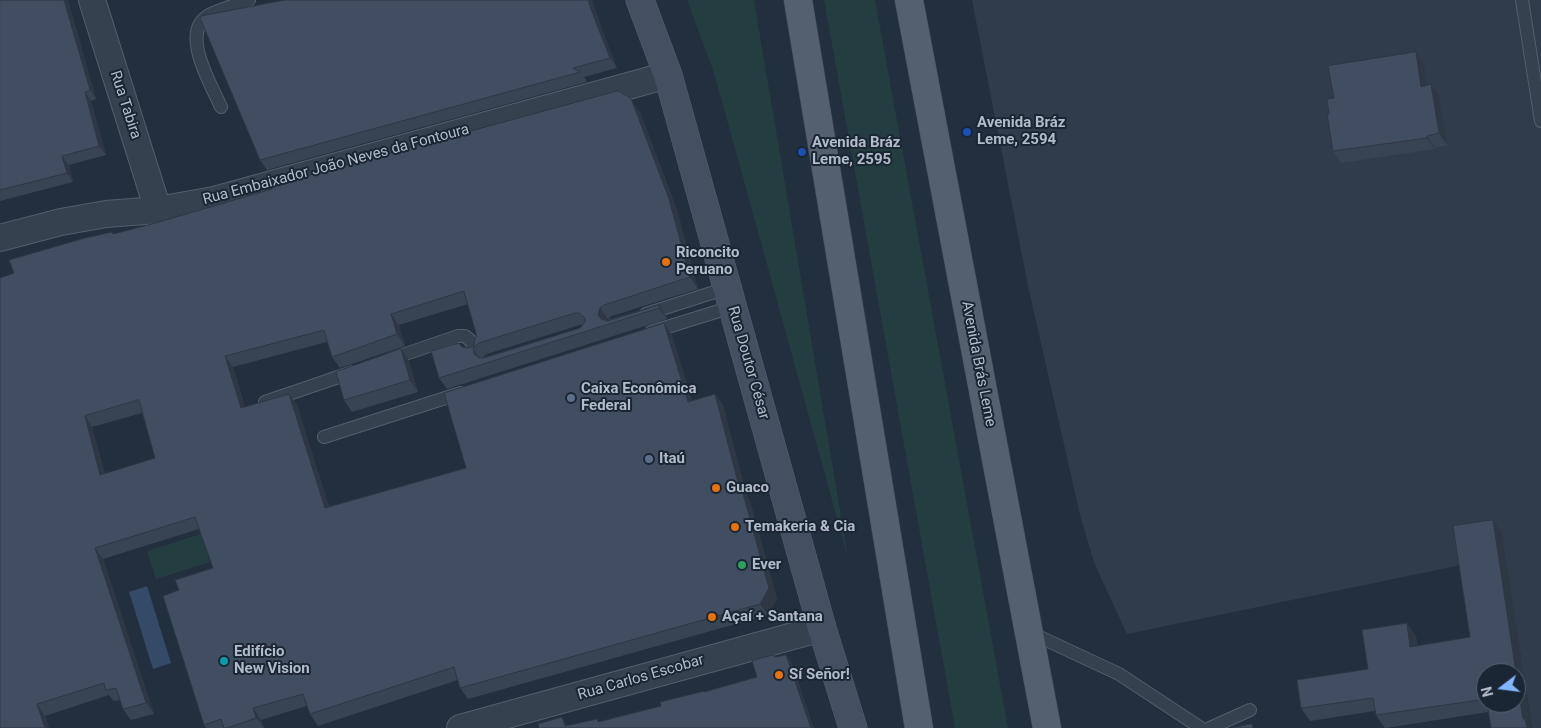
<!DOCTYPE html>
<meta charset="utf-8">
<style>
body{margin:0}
#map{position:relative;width:1541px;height:728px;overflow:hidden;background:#222f3f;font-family:Roboto,sans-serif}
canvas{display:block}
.north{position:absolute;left:1476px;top:663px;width:50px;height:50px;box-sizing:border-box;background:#1b2634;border:1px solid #576270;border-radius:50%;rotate:255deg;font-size:14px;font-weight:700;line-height:20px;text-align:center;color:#b2bbca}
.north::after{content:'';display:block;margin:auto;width:18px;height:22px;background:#82b4ff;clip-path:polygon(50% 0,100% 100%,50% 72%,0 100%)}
</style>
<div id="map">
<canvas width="1541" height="728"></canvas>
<div class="north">N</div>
</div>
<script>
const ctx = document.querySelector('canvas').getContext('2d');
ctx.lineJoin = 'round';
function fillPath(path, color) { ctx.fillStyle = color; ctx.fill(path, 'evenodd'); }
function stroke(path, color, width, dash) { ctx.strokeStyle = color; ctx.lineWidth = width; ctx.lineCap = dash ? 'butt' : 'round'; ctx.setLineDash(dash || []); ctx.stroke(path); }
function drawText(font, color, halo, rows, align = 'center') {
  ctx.font = font + ' Roboto,sans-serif'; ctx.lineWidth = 4; ctx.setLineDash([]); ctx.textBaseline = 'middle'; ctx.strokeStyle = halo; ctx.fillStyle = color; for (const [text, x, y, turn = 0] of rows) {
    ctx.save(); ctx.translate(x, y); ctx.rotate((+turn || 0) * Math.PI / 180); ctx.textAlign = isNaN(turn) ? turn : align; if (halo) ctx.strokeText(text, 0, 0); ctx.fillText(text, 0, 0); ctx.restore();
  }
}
fillPath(new Path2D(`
 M 972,0 L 1541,0 L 1541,728 L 1532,728 L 1505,556 L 1127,634 L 1095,565 L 1080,515 L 1028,286 Z`), '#303c4c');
fillPath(new Path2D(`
 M 687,0 L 754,0 L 848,558 L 729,127 L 713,70 Z
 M 824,0 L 875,0 L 1008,728 L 955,728 Z
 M 201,534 L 210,562 L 156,579 L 147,551 Z`), '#243d40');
fillPath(new Path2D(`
 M 147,586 L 171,663 L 153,669 L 129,592 Z`), '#344a67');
const lane = new Path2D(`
 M 1522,0 L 1541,121
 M 221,107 C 211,84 179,32 209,15 C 221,9 236,5 249,0
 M 646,314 L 727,288
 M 651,332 L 732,307
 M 388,360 L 458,336 L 465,336 L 471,341 L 475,352
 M 265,402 L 353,372
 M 324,437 L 461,393
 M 1029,632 L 1119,674 L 1201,728
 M 1210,728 L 1250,710`);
const street = new Path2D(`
 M 92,0 L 158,210
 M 0,238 L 61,222 L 106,214 L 158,210 L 214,200 L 668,75
 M 460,728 L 822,628`);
const secondary = new Path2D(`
 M 640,0 L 668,75 L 822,628 L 853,728`);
const primary = new Path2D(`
 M 798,0 L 919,728
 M 909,0 L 1047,728`);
stroke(lane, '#545e6d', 14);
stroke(street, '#545e6d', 28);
stroke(secondary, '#545e6d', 29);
stroke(primary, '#3f4a58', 29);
stroke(lane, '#36414f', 12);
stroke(street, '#36414f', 26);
stroke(secondary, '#444f62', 28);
stroke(primary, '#54606f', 28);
fillPath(new Path2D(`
 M 0,0 L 68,0 L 96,99 L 91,101 L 106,155 L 69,165 L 73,182 L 0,201 Z
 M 285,0 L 592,0 L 602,30 L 617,68 L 584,77 L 587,82 L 267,170 L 260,160 Z
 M 1424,64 L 1427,85 L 1431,84 L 1439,96 L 1447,145 L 1435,148 L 1435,149 L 1341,163 L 1333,151 L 1329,114 L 1334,98 Z
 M 640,112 L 677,210 L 698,289 L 612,316 L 608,319 L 607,320 L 659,305 L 666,316 L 667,319 L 447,389 L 439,378 L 462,347 L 469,348 L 474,346 L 477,337 L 468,304 L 399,325 L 405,346 L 340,368 L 332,357 L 327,342 L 233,367 L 245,407 L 289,394 L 297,405 L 329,507 L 466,468 L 664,323 L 672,335 L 692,401 L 715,394 L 723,405 L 747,497 L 750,501 L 777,599 L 768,615 L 468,699 L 460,688 L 458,680 L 318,726 L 310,714 L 307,706 L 261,720 L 264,728 L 206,728 L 204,725 L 179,590 L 213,568 L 199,529 L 103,559 L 154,714 L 131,720 L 123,709 L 120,700 L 114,701 L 109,695 L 45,716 L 49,728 L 0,728 L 14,273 L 112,232 L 113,234 ZM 583,324 L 580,328 L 482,358 L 487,354 ZM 142,413 L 155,458 L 105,474 L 92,427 Z
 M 409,361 L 418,392 L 352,412 L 344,400 Z
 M 1502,533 L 1531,726 L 1488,712 L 1386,728 L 1385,728 L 1376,715 L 1375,711 L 1310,721 L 1301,708 L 1368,669 L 1416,636 L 1417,646 L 1470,637 ZM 1486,673 L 1516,703 L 1486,703 Z`), '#384353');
fillPath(new Path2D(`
 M 64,0 L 68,0 L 96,99 L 90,90 Z
 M 588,0 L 592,0 L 602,30 L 617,68 L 610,58 L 595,20 Z
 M 1416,52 L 1424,64 L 1429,98 L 1421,87 Z
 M 1431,84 L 1439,96 L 1447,145 L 1439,133 Z
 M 85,92 L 91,101 L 106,155 L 99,146 Z
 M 629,97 L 640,112 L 677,210 L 698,289 L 690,277 Z
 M 1427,136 L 1435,148 L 1435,149 L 1427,138 Z
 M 62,156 L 69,165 L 73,182 L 67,173 Z
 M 659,305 L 666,316 L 667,319 L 659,308 Z
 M 600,308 L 608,319 L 606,325 L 605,325 L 598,315 Z
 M 391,314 L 399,325 L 405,346 L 397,334 Z
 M 664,323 L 672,335 L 696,413 L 688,402 Z
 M 473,348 L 481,360 L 481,365 L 474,354 Z
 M 401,349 L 409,361 L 418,392 L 410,380 Z
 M 225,356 L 233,367 L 249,420 L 241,408 Z
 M 289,394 L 297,405 L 333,519 L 325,508 Z
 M 715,394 L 723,405 L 747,497 L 750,501 L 777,599 L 768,615 L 760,604 L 740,490 Z
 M 85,416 L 92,427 L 108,486 L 100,475 Z
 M 1493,520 L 1502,533 L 1531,726 L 1532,728 L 1527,728 L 1523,719 Z
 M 95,548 L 103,559 L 154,714 L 146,703 Z
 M 1407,623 L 1416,636 L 1419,659 L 1410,647 Z
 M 786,655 L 792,663 L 814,728 L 811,728 Z
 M 37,704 L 45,716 L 49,728 L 45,728 Z
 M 253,708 L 261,720 L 264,728 L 256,718 Z
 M 562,717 L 568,725 L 569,728 L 565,726 Z`), '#2e3744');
const building = new Path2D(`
 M 0,0 L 64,0 L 90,90 L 85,92 L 99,146 L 62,156 L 67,173 L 0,190 Z
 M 285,0 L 588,0 L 595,20 L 610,58 L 573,68 L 580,72 L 260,160 L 200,18 L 202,16 Z
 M 1416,52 L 1421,87 L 1431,84 L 1439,133 L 1427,136 L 1427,138 L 1333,151 L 1327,114 L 1329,114 L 1327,99 L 1334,98 L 1328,66 Z
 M 618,91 L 629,97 L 632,101 L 669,199 L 690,277 L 604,305 L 600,308 L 598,315 L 601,319 L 608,321 L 659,305 L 659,308 L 439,378 L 431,351 L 459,343 L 462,347 L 469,348 L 474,346 L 475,338 L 477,337 L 464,291 L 391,314 L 397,334 L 332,357 L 324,330 L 225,356 L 241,408 L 289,394 L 325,508 L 466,468 L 444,393 L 664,323 L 688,402 L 715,394 L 740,490 L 742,490 L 769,588 L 760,604 L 460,688 L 454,667 L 310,714 L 303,694 L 253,708 L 256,718 L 227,728 L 224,728 L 221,719 L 204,725 L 163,596 L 179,590 L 175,580 L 213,568 L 195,517 L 95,548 L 146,703 L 123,709 L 116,688 L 106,690 L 104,683 L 37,704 L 45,728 L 0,728 L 0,278 L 14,273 L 9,260 L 85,238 L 112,232 L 113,234 L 152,224 L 272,189 L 271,186 ZM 575,313 L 579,313 L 585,318 L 585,322 L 580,328 L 484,358 L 479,358 L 474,354 L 473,348 L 479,343 ZM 139,400 L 155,458 L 100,475 L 85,416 Z
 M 401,349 L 410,380 L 344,400 L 336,372 Z
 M 1493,520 L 1516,673 L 1486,673 L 1486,699 L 1376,715 L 1373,698 L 1301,708 L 1297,680 L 1368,669 L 1362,630 L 1407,623 L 1410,647 L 1470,637 L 1453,526 Z
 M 774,655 L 775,657 L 786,655 L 811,728 L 539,728 L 538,724 L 562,717 L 565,726 L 597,719 L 598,722 L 661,706 L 660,702 L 704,691 L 704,692 L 757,677 L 752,661 Z
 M 1516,676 L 1523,719 L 1525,719 L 1527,728 L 1491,728 L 1487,703 L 1516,703 Z
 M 1252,724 L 1253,728 L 1232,728 Z`);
fillPath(building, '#414e61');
stroke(building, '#2e3744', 1);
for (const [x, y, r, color] of [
 [967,132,5,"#1a4fb4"],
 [802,152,5,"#1a4fb4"],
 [666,262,5,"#e8710a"],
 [571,398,5,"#5c6f8a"],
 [649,459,5,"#5c6f8a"],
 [716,488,5,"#e8710a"],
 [735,527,5,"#e8710a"],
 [742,565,5,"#2e9e5b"],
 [712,617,5,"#e8710a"],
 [224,661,5,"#0f9aa8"],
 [779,675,5,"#e8710a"]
]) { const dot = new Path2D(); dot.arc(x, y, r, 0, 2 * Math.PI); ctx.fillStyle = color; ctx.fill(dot); stroke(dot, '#1b2634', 2); }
drawText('15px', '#b2bbca', '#1b2634', [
 ["Rua Tabira",125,105,72],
 ["Rua Embaixador João Neves da Fontoura",336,165,-15],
 ["Rua Doutor César",748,363,74],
 ["Avenida Brás Leme",978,364,79],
 ["Rua Carlos Escobar",641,678,-16]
]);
drawText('bold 15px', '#b2bbca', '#1b2634', [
 ["Avenida Bráz",977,123],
 ["Leme, 2594",977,140],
 ["Avenida Bráz",812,143],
 ["Leme, 2595",812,160],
 ["Riconcito",676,253],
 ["Peruano",676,270],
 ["Caixa Econômica",581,389],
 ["Federal",581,406],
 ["Itaú",659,459],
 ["Guaco",726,488],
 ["Temakeria & Cia",745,527],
 ["Ever",752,565],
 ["Açaí + Santana",722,617],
 ["Edifício",234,652],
 ["New Vision",234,669],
 ["Sí Señor!",789,675]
], 'left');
</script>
